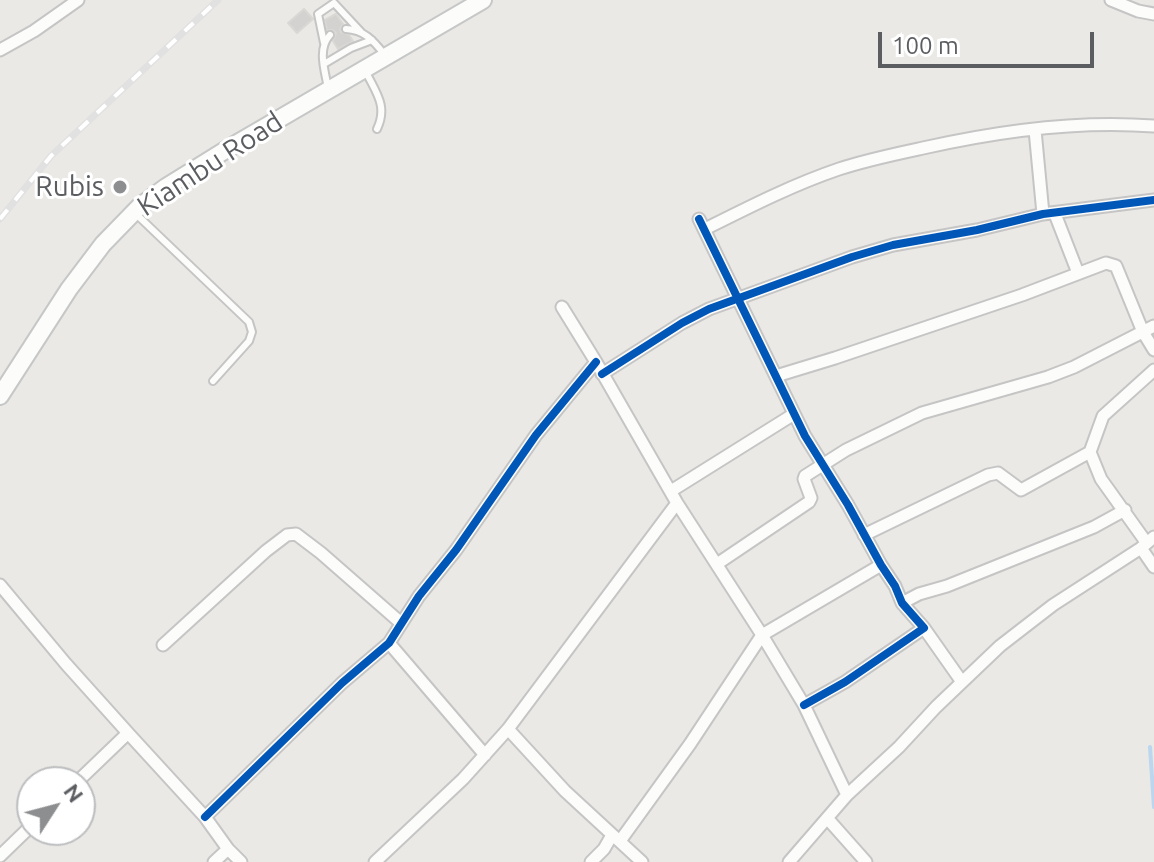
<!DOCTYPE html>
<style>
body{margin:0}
#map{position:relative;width:1154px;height:862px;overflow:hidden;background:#eae9e5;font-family:Ubuntu,sans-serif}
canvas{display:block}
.north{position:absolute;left:16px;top:766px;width:80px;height:80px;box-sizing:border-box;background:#fff;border:2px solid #bdbec0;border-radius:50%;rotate:54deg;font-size:22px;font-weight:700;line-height:32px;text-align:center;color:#5b5d61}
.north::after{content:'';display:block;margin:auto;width:28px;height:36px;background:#8d8e8f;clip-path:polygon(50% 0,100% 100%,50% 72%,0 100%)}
.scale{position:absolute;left:878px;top:32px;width:216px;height:36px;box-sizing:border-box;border:4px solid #5b5d61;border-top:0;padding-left:10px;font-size:24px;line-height:28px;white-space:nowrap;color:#5b5d61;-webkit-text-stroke:6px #fff;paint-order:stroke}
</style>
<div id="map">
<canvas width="1154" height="862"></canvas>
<div class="north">N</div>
<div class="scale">100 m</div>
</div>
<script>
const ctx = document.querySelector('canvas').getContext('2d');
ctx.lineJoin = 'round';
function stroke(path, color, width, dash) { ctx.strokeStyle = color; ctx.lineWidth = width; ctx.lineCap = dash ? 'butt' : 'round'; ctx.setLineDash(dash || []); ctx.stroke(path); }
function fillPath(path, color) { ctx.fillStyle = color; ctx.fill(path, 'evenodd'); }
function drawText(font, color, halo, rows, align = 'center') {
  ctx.font = font + ' Ubuntu,sans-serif'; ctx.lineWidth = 6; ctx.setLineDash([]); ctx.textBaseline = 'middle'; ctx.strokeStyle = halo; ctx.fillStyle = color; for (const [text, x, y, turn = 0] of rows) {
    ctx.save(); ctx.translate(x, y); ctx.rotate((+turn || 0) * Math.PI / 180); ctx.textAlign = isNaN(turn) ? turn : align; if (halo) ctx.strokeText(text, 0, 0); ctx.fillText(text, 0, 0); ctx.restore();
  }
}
stroke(new Path2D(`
 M 1150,747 L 1154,807`), '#bcd6f0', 4);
const building = new Path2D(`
 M 304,9 L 313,19 L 297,33 L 288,23 Z
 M 336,14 L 343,24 L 340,28 L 341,32 L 349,35 L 353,41 L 338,49 L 333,41 L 336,33 L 333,30 L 327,30 L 325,20 Z`);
fillPath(building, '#d3d2d0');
stroke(building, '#d9d8d4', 2);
const lane = new Path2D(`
 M 346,29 C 364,30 373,40 384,54
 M 324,43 L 318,14 L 334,3 L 361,32
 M 324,64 L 351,48 L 372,40
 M 366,72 C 376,93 388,106 377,129
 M 328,88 C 325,71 317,49 330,35
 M 136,214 L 249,322 L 252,332 L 249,341 L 213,381`);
const street = new Path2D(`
 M 1111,0 L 1138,11 L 1154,14
 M 0,50 L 34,31 L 78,0
 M 1035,130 L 1043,214
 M 1055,214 L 1078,273
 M 699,219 L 805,436 L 848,505 L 881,565 L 895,586 L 902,603 L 924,628 L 845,682 L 804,705
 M 705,229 C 749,207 792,185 839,169 C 866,160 895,154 923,148 C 998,131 1076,120 1154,126
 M 562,307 L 596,362 L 677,503 L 762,635 L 804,705 L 847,795
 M 602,374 L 682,323 L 709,309 L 852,257 L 893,245 L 977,230 L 1043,214 L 1154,200
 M 776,376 L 835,358 L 1022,295 L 1106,263 L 1116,266 L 1143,332 L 1154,350
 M 1090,452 L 1101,479 L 1146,542
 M 671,491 L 794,414
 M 864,535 L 988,475 L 998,473 L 1021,490 L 1090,452 L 1103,416 L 1154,370
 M 1141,548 L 1154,567
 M 717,564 L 809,502 L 811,498 L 804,479 L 805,476 L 846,450 L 922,413 L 1048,377 L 1074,367 L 1154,326
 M 0,585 L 66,664 L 128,733
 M 902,603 L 919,594 L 947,586 L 1094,527 L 1125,510
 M 924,628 L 962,682
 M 389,643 L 485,755
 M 163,645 L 266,551 L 287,535 L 296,534 L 321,553 L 401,623
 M 508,729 L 565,791 L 642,862
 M 77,782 L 128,733 L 205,817 L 228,849 L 241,862
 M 205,817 L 342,683 L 389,643 L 419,596 L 456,550 L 536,435 L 596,362
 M 827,818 L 866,862
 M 620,841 L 690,744 L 762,635 L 881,565
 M 0,856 L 32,825
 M 214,862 L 228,849
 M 375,862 L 463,779 L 508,729 L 677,503
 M 591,862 L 604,849 L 612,835
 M 789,862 L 847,795 L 899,747 L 936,707 L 1000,646 L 1053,605 L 1141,548 L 1154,537`);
const secondary = new Path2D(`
 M 0,396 L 69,289 L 103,244 L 139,207 L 166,187 L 224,151 L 483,0`);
stroke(lane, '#c6c5c5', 10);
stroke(street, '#c6c5c5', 15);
stroke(secondary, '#c6c7c7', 20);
stroke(lane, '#fcfcfb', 6);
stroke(street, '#fcfcfb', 11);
stroke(secondary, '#fcfcfb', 16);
const rail = new Path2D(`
 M 0,219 L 51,156 L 218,0`);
stroke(rail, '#e2e1e1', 7);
stroke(rail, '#fff', 4, [12]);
stroke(new Path2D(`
 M 699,219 L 805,436 L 848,505 L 881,565 L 895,586 L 902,603 L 924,628 L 845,682 L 804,705
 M 602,374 L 682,323 L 709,309 L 852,257 L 893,245 L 977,230 L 1043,214 L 1154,200
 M 205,817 L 342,683 L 389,643 L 419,596 L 456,550 L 536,435 L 596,362`), '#0057b8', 8);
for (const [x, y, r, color] of [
 [120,187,8,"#8d8e8f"]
]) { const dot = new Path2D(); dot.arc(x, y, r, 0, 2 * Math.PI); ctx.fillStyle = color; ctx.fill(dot); stroke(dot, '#fff', 3); }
drawText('28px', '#5b5d61', '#fff', [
 ["Kiambu Road",210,164,-33]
]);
drawText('28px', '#5b5d61', '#fff', [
 ["Rubis",104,187]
], 'right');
</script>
